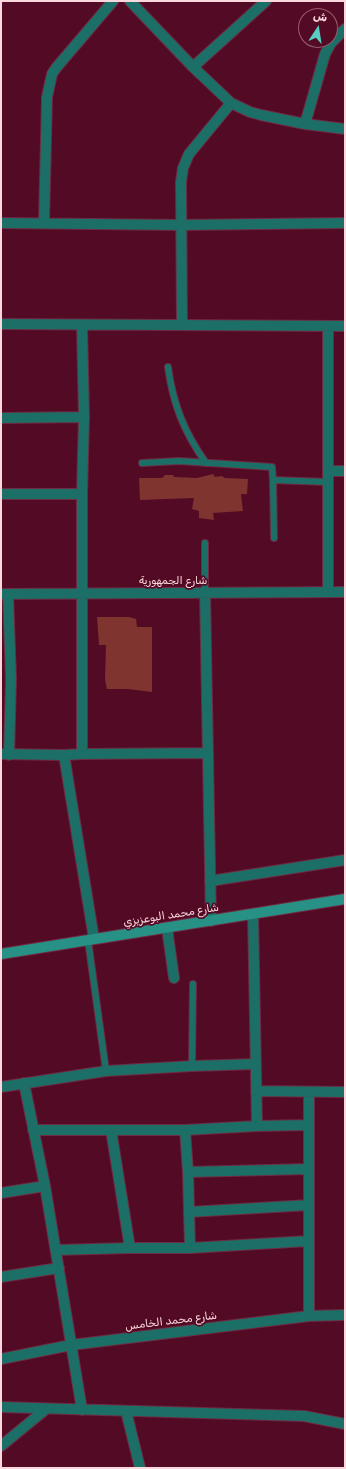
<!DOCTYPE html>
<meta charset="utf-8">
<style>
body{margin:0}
#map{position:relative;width:346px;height:1469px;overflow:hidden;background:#530a24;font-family:Rubik,"Noto Sans Arabic",sans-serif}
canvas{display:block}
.frame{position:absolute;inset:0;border:2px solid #fcd7de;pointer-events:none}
.north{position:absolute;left:298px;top:8px;width:40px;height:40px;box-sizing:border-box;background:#530a24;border:1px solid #975c6e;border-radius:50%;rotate:12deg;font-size:11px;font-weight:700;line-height:16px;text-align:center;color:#fcd7de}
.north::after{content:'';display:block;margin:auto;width:14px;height:18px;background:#57cec1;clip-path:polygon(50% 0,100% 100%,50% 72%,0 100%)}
</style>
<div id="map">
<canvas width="346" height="1469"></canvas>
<div class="frame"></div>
<div class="north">ش</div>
</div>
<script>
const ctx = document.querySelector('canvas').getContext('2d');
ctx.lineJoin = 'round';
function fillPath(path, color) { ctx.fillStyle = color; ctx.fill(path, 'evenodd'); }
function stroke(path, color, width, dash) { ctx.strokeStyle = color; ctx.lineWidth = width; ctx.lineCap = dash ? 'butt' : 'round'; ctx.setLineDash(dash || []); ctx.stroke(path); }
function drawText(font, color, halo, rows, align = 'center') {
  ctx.font = font + ' Rubik,"Noto Sans Arabic",sans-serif'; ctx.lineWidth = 3.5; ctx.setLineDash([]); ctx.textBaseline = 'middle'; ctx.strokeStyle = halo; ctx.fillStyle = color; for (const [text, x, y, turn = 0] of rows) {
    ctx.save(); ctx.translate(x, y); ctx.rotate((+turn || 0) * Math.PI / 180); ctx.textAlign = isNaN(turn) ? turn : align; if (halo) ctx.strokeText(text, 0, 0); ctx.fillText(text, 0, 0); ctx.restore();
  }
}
fillPath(new Path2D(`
 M 213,474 L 215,477 L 222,476 L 225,478 L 248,479 L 247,494 L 241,494 L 243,511 L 213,513 L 214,520 L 199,518 L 199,511 L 192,509 L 194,498 L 140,500 L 139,478 L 162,478 L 165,475 L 173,475 L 174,477 L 197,478 Z
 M 97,617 L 129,617 L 136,619 L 137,627 L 152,627 L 152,692 L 128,689 L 107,689 L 105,680 L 106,645 L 99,645 Z`), '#7f3430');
const lane = new Path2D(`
 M 168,367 C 173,404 184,432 206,463
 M 142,463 L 179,461 L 272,467 L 273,480 L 328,482
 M 273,480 L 274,538
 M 205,593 L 205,543
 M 88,940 L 106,1071
 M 192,1066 L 193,984`);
const street = new Path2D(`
 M 130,1 L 193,67 L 231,103 L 250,112 L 261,115 L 305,124 L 345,129
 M 193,67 L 266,1
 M 305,124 L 325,54 L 331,43 L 345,29
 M 1,223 L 181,225 L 345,223
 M 44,223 L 47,97 L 52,74 L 56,68 L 113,1
 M 1,324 L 345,326
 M 82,325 L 84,417 L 82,494 L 82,754
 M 182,325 L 181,182 L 183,168 L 189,154 L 231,103
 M 1,418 L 84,417
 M 328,471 L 345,471
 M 1,494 L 82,494
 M 328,592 L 328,326
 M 205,593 L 211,921
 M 1,594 L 345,592
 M 8,594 L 11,679 L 9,755
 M 1,754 L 64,755 L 82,754 L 207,753
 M 64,755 L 94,939
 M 210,881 L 345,860
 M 253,914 L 257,1126
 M 167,928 L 174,978
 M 24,1083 L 45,1186 L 82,1410
 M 1,1087 L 106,1071 L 192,1066 L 256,1064
 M 256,1091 L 345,1092
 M 309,1092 L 309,1316
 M 33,1130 L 185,1130 L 257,1126 L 309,1125
 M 111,1130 L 130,1248
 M 185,1130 L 188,1172 L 190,1248
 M 188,1172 L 309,1169
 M 1,1193 L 45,1186
 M 189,1212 L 309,1205
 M 56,1250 L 130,1248 L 190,1248 L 309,1241
 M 1,1277 L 59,1268
 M 1,1359 L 71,1345 L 309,1316 L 345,1315
 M 1,1407 L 304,1416 L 345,1424
 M 126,1411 L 140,1468
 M 1,1446 L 46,1409`);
const secondary = new Path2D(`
 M 1,954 L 345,899`);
stroke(lane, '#6e2b42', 8);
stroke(street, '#6e2b42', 12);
stroke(secondary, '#6e2b42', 12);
stroke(lane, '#1c6f67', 6);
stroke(street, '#1c6f67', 10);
stroke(secondary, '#289186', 10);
drawText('11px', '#fcd7de', '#530a24', [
 ["شارع الجمهورية",173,581],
 ["شارع محمد البوعزيزي",171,915,-9],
 ["شارع محمد الخامس",171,1321,-7]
]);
</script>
